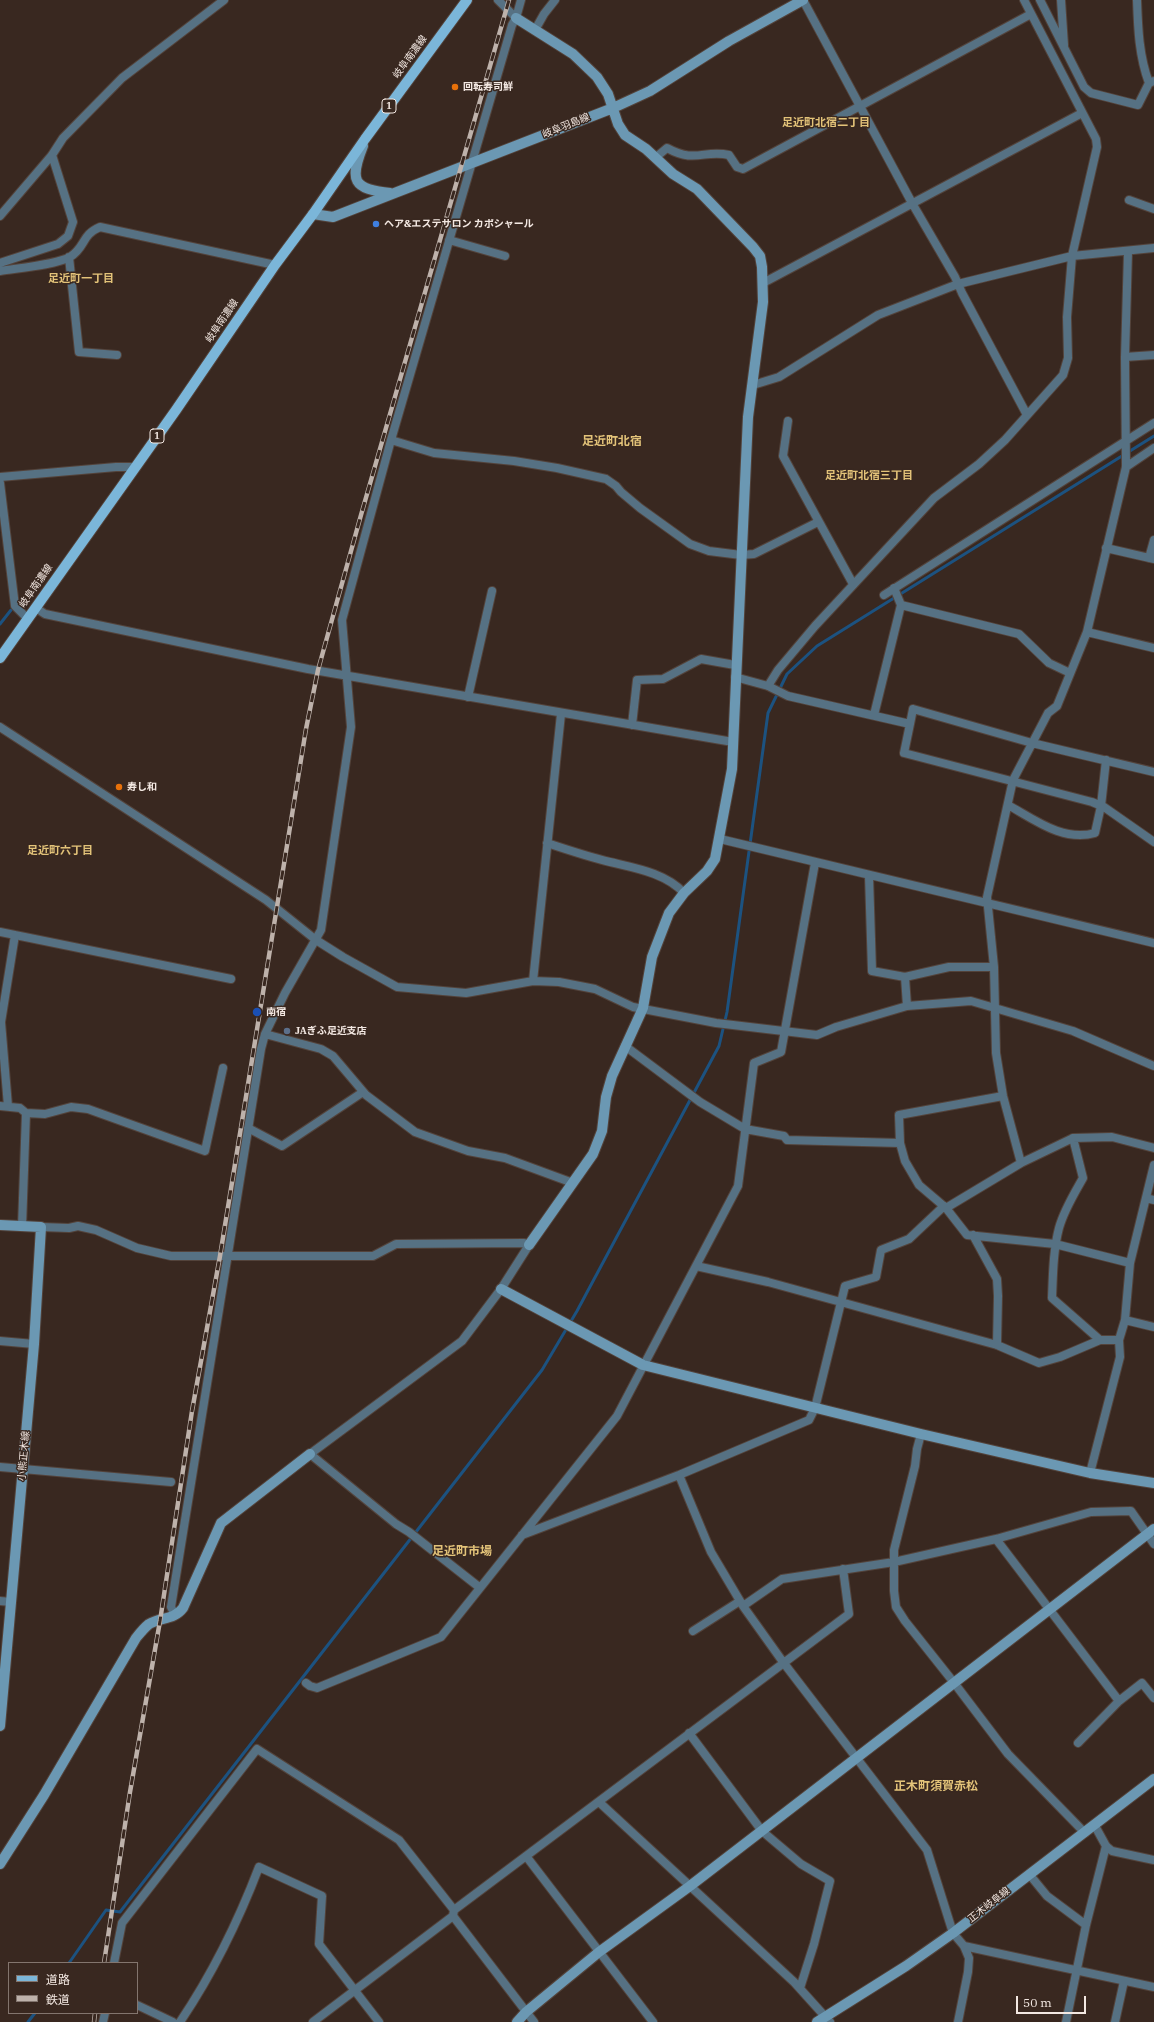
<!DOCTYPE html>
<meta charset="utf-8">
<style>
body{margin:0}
#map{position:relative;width:1154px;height:2022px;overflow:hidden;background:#392820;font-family:"IBM Plex Serif","Noto Sans JP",serif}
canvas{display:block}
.legend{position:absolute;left:8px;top:1962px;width:130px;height:52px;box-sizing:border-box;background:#392820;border:1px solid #83756e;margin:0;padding:5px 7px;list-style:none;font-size:12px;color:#f3e8e2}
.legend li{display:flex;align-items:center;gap:8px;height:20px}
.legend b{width:20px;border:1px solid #83756e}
.scale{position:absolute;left:1016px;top:1996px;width:70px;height:18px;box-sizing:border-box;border:2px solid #f3e8e2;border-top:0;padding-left:5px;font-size:12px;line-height:14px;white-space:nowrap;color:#f3e8e2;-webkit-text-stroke:3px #392820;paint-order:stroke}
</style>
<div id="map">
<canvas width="1154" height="2022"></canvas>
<ul class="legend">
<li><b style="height:5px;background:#7bb6d9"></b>道路</li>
<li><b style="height:5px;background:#beb2ab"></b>鉄道</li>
</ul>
<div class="scale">50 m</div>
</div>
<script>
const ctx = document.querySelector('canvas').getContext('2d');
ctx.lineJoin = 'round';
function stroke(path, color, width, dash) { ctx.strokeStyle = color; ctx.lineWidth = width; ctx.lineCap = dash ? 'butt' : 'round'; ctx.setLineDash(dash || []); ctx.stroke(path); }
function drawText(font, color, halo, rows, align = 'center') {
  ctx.font = font + ' "IBM Plex Serif","Noto Sans JP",serif'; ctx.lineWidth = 3; ctx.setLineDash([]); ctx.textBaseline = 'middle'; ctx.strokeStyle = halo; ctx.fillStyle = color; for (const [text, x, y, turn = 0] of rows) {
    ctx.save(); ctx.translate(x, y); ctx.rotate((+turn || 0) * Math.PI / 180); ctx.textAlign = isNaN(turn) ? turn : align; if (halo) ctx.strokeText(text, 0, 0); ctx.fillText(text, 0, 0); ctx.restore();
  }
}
stroke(new Path2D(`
 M 0,624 L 11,610
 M 69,1963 L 106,1910 L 120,1912 L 542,1370 L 577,1311 L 719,1046 L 727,1012 L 768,713 L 787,674 L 817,646 L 1154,436
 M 28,2022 L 35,2013`), '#1c5280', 3);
const street = new Path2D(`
 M 498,0 L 516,18
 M 803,0 L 912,203 L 955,277 L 962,293 L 1027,415
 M 1040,0 L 1084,87 L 1091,93 L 1138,105 L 1149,83 L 1154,81
 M 1061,0 L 1064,45
 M 1137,0 C 1138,29 1139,56 1149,83
 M 535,30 L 544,14 L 555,0
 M 655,158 L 667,148 C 696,164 704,149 729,155 L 737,167 L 743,169 L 1031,14
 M 1129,200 L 1154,209
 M 0,216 L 52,155 L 63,138 L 122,78 L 224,0
 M 449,240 L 505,256
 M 69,257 L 79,352 L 117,355
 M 0,263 L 58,244 L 68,236 L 73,222 L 52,155
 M 0,271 C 18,268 55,265 70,257 C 86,247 81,235 100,227 L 275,265
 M 763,283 L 1082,113
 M 1125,357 L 1154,355
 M 753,385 L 779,377 L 878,315 L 958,284 L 1072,256 L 1154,248
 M 788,421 L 783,456 L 853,584
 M 391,440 L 434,453 L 514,461 L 557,468 L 606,479 L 616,486 L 621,492 L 640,508 L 690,544 L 709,551 L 741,555 L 754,554 L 818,522
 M 1126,467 L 1154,448
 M 0,477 L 116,467 L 135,467
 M 0,483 L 15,606 L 28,619
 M 1106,548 L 1154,559
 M 1149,558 L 1154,540
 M 894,588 L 901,605 L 1019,634 L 1049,663 L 1070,673
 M 884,595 L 1154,423
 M 36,608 L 45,614 L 308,669 L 733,742
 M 1087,632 L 1154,648
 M 735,677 L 768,686 L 788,696 L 910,724 L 913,709 L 1032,743 L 1154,772
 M 768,686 L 778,670 L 815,626 L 934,498 L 979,464 L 1005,440 L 1063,375 L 1068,358 L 1067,317 L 1072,256 L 1097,147 L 1096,139 L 1024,0
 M 468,697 L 492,591
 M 874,715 L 901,605
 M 910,724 L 904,753 L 1092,802 L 1104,807 L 1154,842
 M 632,725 L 637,680 L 663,679 L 701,659 L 735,665
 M 0,727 L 266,900 L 316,940 L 343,957 L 397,987 L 466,993 L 533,981 L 559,982 L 595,989 L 633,1007 L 716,1023 L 817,1035 L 836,1027 L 907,1006 L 971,1001 L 1073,1031 L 1154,1066
 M 1008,805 C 1035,820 1063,842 1095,833 L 1101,806 L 1106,760
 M 720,839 L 1154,943
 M 547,843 C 568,850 589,857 610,862 C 635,868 666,873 684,893
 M 869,876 L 872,971 L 905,977 L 949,967 L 994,967
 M 0,932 L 231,979
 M 905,977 L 907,1006
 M 533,981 L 561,714
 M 265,1034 L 321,1049 L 333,1056 L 366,1095 L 415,1132 L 468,1151 L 505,1158 L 573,1183
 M 625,1046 L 700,1102 L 745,1129 L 784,1136 L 787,1140 L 900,1143 L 899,1115 L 1003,1096
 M 0,1106 L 20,1108 L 26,1113 L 45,1114 L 71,1107 L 88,1109 L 205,1151 L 223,1068
 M 8,1106 L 1,1022 L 15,935
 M 248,1128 L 282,1146 L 363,1092
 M 1073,1138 L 1083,1178 C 1074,1194 1064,1210 1059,1228 C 1053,1251 1053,1275 1052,1298 L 1100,1340
 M 900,1143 L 905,1161 L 919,1185 L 946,1208 L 967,1235 L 1055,1244 L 1130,1263
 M 1021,1163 L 1003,1096 L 996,1053 L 994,967 L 987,897 L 1013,780 L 1048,713 L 1057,706 L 1087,632 L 1126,467 L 1125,357 L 1128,252
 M 1146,1198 L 1154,1200
 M 946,1208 L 1021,1163 L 1073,1138 L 1112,1137 L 1154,1148
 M 22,1227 L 26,1113
 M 41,1227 L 69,1228 L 78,1226 L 96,1230 L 137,1248 L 171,1256 L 373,1256 L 396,1244 L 524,1243 L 529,1245 L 501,1289 L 462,1341 L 310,1454 L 396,1524 L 409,1532 L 479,1587
 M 973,1235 L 997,1279 L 998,1296 L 997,1345
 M 696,1266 L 768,1282 L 997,1345 L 1039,1363 L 1060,1357 L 1100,1340 L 1119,1340 L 1125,1320 L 1130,1263 L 1154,1165
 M 1125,1320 L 1154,1327
 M 0,1341 L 34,1344
 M 921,1434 L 917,1449 L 915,1466 L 894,1550 L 894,1591 L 896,1607 L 905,1621 L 955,1684 L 1008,1754 L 1085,1833
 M 0,1467 L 171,1482
 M 1090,1473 L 1120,1357 L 1119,1340
 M 679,1475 L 711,1552 L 743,1606 L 783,1662 L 927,1850 L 953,1933 L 964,1946 L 969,1958 L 968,1972 L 958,2022
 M 522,1535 L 679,1475 L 809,1420 L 815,1408 L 845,1286 L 876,1277 L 881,1250 L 909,1239 L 944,1206
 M 996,1539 L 1119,1701 L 1142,1683 L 1154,1698
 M 0,1601 L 11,1602
 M 743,1606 L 782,1579 L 894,1562 L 996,1539 L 1091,1512 L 1131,1511 L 1154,1544
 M 175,1615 L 171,1607 L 261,1049 L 265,1034 L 285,993 L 321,930 L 351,727 L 342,620 L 391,440 L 512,25 L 516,18 L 521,0
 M 693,1631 L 740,1601
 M 306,1683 L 310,1686 L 317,1688 L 441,1637 L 617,1416 L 738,1186 L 754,1063 L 781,1052 L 815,863
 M 689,1733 L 762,1831 L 801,1864 L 830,1881 L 814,1944 L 800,1988
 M 1078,1743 L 1119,1701
 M 599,1802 L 794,1982 L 830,2022
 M 1095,1826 L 1106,1846 L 1112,1851 L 1154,1860
 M 526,1856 L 653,2022
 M 1029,1874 L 1047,1896 L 1086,1925
 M 964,1946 L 1154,1987
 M 114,1963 L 122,1923 L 257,1749 L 399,1840 L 454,1910
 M 137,2005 L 173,2022
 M 103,2022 L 105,2013
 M 180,2022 C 213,1973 238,1922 259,1867 L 322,1896 L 319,1944 L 379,2022
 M 313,2022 L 453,1916
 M 534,2022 L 453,1916 L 454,1910 L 849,1614 L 843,1569
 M 1066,2022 L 1086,1925 L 1106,1846
 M 1115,2022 L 1124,1981`);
const secondary = new Path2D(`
 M 516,18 L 573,54 L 597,77 L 608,94 L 618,124 L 625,135 L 646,149 L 673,174 L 697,189 L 753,247 L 760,256 L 762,267 L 763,302 L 748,417 L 732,769 L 715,859 L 707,871 L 684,893 L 669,913 L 652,957 L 643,1008 L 612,1076 L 606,1097 L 602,1131 L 593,1154 L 529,1245
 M 363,146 C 349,181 353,189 390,193
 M 313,214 L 333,217 L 613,108 L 650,91 L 729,41 L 803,0
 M 0,1225 L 41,1227 L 34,1344 L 0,1726
 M 501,1289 L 643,1365 L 921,1434 L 1090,1473 L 1154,1483
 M 0,1864 L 44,1795 L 136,1638 C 140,1633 144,1628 149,1624 C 161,1617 174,1620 183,1608 L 221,1523 L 310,1454
 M 517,2022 L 526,2012 L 599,1952 L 690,1886 L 1154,1529
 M 817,2022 L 906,1966 L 953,1933 L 1154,1779`);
const primary = new Path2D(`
 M 0,658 L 176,410 L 275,265 L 313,214 L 365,139 L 467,0`);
stroke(street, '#53433b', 10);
stroke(secondary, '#53433b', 12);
stroke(primary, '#53433b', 12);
stroke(street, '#567183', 8);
stroke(secondary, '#6b98b3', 10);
stroke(primary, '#7bb6d9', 10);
const rail = new Path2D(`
 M 104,1963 L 130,1792 L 160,1621 L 192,1411 L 220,1256 L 306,729 L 318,670 L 361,515 L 509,0
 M 94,2022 L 95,2013`);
stroke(rail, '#beb2ab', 4.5);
stroke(rail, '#392820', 3, [9]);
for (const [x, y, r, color] of [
 [455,87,4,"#e8710a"],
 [376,224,4,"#3f7fe0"],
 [119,787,4,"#e8710a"],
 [257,1012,5,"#1a4fb4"],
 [287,1031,4,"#5c6f8a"]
]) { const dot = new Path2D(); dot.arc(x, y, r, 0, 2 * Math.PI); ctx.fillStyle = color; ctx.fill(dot); stroke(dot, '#392820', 1.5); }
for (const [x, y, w] of [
 [389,106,14],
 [157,436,14]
]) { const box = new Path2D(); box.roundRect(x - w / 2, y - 7, w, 14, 3); ctx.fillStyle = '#392820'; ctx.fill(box); stroke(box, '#f3e8e2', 1); }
drawText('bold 9px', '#f3e8e2', null, [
 ["1",389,106],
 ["1",157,436]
]);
drawText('10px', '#f3e8e2', '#392820', [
 ["岐阜南濃線",410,57,-54],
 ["岐阜羽島線",566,126,-22],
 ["岐阜南濃線",222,321,-56],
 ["岐阜南濃線",36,586,-55],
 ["小熊正木線",24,1456,-85],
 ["正木岐阜線",989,1905,-38]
]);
drawText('bold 10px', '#f3e8e2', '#392820', [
 ["回転寿司鮮",463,87],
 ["ヘア&エステサロン カポシャール",384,224],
 ["寿し和",127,787],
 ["南宿",266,1012],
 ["JAぎふ足近支店",295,1031]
], 'left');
drawText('bold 11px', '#e3c379', '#392820', [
 ["足近町北宿二丁目",826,123],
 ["足近町一丁目",81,279],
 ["足近町北宿三丁目",869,476],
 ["足近町六丁目",60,851]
]);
drawText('bold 12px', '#e3c379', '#392820', [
 ["足近町北宿",612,442],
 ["足近町市場",462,1552],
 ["正木町須賀赤松",936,1787]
]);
</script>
